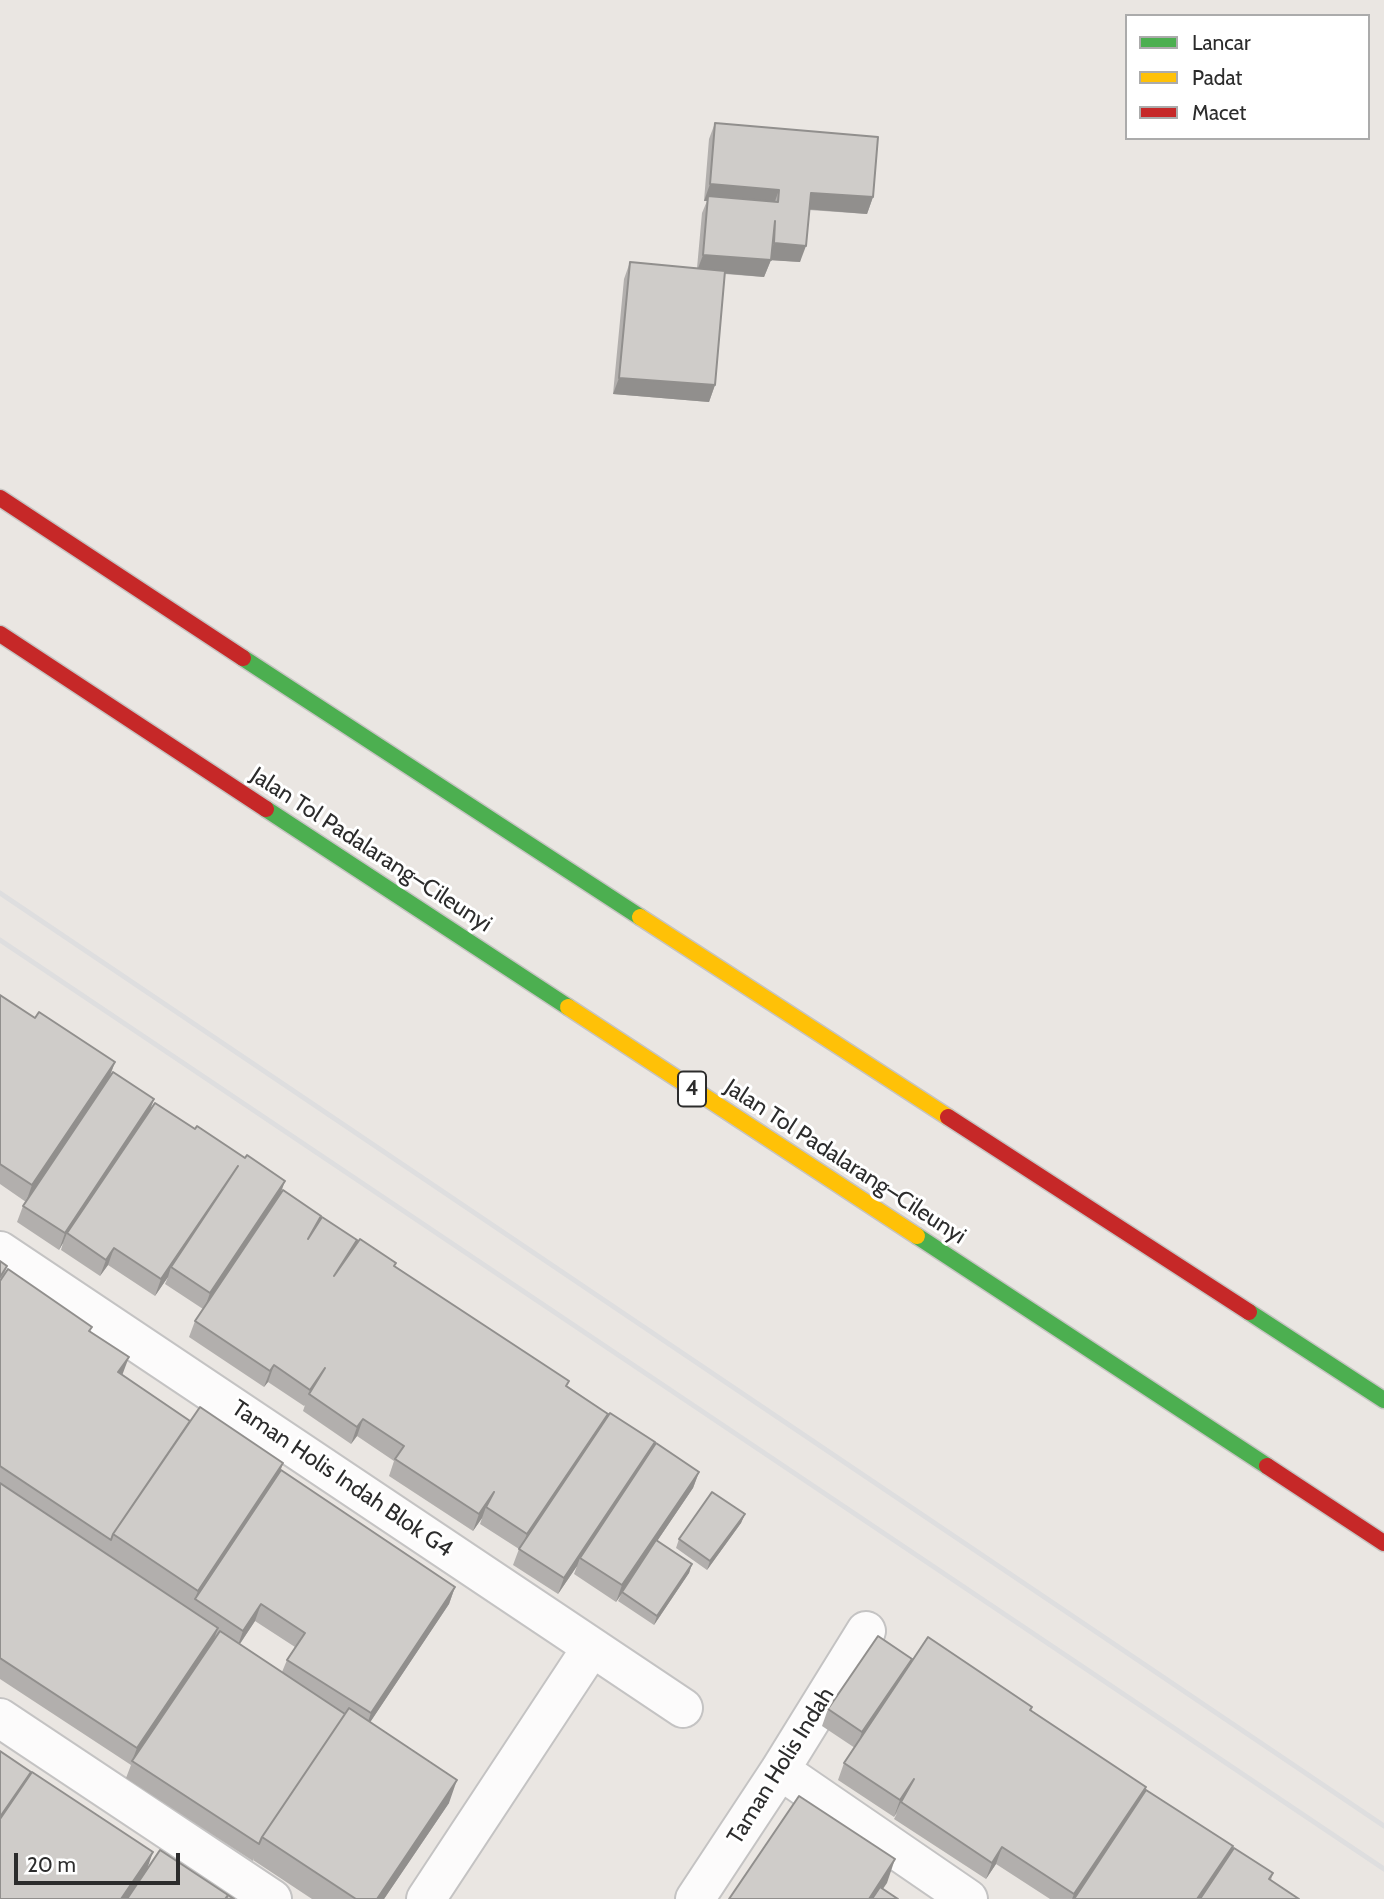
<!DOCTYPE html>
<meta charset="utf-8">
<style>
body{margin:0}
#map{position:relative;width:1384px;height:1899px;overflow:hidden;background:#eae6e2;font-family:Cabin,sans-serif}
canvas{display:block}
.legend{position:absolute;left:1125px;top:14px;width:245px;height:126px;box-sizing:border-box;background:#fff;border:2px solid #ababab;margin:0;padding:9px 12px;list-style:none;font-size:21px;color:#2c2c2c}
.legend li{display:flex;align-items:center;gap:14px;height:35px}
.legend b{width:35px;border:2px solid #ababab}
.scale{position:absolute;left:14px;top:1853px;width:166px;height:32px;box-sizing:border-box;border:4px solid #2c2c2c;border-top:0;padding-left:9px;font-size:21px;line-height:24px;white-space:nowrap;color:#2c2c2c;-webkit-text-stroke:5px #fff;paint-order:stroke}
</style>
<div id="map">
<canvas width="1384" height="1899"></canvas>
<ul class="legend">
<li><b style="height:9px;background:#4caf50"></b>Lancar</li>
<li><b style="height:9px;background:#ffc107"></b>Padat</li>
<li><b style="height:9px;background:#c62828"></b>Macet</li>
</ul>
<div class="scale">20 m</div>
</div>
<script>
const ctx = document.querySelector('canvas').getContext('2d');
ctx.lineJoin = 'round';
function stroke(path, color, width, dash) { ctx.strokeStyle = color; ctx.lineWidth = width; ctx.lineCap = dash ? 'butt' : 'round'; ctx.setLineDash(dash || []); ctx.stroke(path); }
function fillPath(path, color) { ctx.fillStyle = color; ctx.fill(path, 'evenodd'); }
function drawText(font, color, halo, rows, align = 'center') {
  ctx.font = font + ' Cabin,sans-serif'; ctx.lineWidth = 6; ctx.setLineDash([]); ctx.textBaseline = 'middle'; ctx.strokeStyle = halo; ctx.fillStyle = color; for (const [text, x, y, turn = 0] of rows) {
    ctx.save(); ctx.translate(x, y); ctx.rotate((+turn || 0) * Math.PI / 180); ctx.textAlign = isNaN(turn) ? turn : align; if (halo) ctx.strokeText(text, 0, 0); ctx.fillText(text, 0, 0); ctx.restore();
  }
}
const street = new Path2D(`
 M 0,1251 L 683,1708
 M 0,1718 L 272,1899
 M 780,1770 L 968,1899
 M 426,1899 L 592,1647
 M 695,1899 L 780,1770 L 866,1631`);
const fast = new Path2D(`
 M 243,658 L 640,917
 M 266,809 L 568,1007
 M 917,1236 L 1267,1466
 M 1249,1312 L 1384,1400`);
const slow = new Path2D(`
 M 640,917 L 948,1117
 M 568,1007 L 917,1236`);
const jam = new Path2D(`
 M 0,498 L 243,658
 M 0,634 L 266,809
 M 948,1117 L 1249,1312
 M 1267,1466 L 1384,1543`);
stroke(street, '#c4c3c3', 42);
stroke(fast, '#c6c4c2', 19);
stroke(slow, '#c6c4c2', 19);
stroke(jam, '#c6c4c2', 19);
stroke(street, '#fcfbfb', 38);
stroke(fast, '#4caf50', 16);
stroke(slow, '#ffc107', 16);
stroke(jam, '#c62828', 16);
stroke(new Path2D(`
 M 0,893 L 1384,1826
 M 0,940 L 1384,1869`), '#dededf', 5);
fillPath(new Path2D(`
 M 715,123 L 873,197 L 867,214 L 809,210 L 800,262 L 771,260 L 764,277 L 725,274 L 715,385 L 709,402 L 613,394 L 624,279 L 630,262 L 697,268 L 702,213 L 707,201 L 704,201 L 709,139 Z
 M 0,995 L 35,1018 L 115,1062 L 109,1078 L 151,1109 L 281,1192 L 321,1216 L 319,1222 L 357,1240 L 356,1245 L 395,1266 L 608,1414 L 605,1420 L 652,1450 L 699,1472 L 693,1488 L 657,1541 L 692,1564 L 689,1573 L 654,1625 L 618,1601 L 621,1595 L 616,1602 L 574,1574 L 577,1566 L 558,1594 L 513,1565 L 519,1549 L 480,1524 L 482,1518 L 473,1531 L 389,1476 L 394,1461 L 357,1436 L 351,1444 L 303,1411 L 305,1405 L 304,1406 L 268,1382 L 264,1387 L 189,1337 L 195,1321 L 203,1309 L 165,1284 L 168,1277 L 155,1296 L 108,1265 L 100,1276 L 61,1250 L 63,1243 L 59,1250 L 17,1222 L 23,1206 L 26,1202 L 0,1184 Z
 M 0,1261 L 7,1266 L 4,1275 L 92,1327 L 90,1332 L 123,1373 L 122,1375 L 191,1421 L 281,1470 L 455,1587 L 449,1604 L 370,1722 L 449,1803 L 384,1899 L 312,1899 L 253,1860 L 254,1858 L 253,1861 L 126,1778 L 131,1765 L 0,1679 ZM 255,1621 L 295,1647 L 287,1660 L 282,1672 L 240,1644 Z
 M 745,1514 L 741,1523 L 707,1570 L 676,1548 L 679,1539 Z
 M 909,1667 L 1032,1707 L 1031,1711 L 1146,1787 L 1144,1794 L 1233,1846 L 1231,1852 L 1273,1873 L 1271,1880 L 1299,1899 L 1050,1899 L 996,1864 L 986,1879 L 894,1819 L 897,1813 L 894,1817 L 838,1780 L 844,1763 L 855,1748 L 822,1726 L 828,1709 Z`), '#b2afad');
fillPath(new Path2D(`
 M 710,184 L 779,190 L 773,207 L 708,196 L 707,201 L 704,201 Z
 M 811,193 L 873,197 L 867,214 L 805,209 Z
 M 774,243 L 806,246 L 800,262 L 768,260 Z
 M 703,255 L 771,260 L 764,277 L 697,271 Z
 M 619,378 L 715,385 L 709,402 L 613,394 Z
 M 115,1062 L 109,1078 L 26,1202 L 32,1185 Z
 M 154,1099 L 148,1116 L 67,1233 L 63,1243 L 59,1250 L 65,1233 Z
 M 238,1166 L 171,1267 L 168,1277 L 155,1296 L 161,1279 Z
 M 285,1181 L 279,1198 L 204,1310 L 210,1293 Z
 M 114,1248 L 108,1265 L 100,1276 L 106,1260 Z
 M 129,1357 L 123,1373 L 112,1389 L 118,1372 Z
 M 274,1365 L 268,1382 L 264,1387 L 270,1371 Z
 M 608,1414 L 601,1431 L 521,1550 L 527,1534 Z
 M 363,1419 L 357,1436 L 351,1444 L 357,1427 Z
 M 655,1442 L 649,1459 L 580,1558 L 577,1566 L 558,1594 L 564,1578 Z
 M 283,1463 L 275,1487 L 195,1599 L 198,1591 Z
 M 699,1472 L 693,1488 L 616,1602 L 622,1585 Z
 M 494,1492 L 486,1507 L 482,1518 L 473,1531 L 479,1514 Z
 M 745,1514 L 741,1523 L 707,1570 L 710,1561 Z
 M 692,1564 L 689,1573 L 654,1625 L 657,1616 Z
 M 455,1587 L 449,1604 L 365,1730 L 371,1713 Z
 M 261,1604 L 255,1621 L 237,1648 L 243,1631 Z
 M 218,1628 L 212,1645 L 132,1761 L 137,1748 Z
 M 912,1659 L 906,1675 L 856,1749 L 862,1732 Z
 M 914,1779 L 901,1802 L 894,1817 L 900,1800 Z
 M 457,1780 L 449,1803 L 384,1899 L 377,1899 Z
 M 1146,1787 L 1140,1803 L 1076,1899 L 1072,1899 L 1074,1894 Z
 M 1233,1846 L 1227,1863 L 1203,1899 L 1197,1899 Z
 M 1002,1847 L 996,1864 L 986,1879 L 992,1863 Z
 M 153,1852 L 145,1875 L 129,1899 L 121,1899 Z
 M 895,1859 L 887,1883 L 876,1899 L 869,1899 Z`), '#918f8d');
const building = new Path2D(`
 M 715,123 L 878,137 L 873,197 L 811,193 L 806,246 L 774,243 L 775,221 L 771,260 L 703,255 L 708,196 L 778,202 L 779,190 L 710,184 Z
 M 630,262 L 725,271 L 715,385 L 619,378 Z
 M 0,995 L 35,1018 L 39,1012 L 115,1062 L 32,1185 L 0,1164 Z
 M 113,1072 L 154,1099 L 65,1233 L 23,1206 Z
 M 155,1103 L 195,1129 L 197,1126 L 245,1158 L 247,1155 L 285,1181 L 210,1293 L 171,1267 L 238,1166 L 161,1279 L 114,1248 L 106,1260 L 67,1233 Z
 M 283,1190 L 321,1216 L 308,1239 L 322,1217 L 357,1240 L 334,1276 L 360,1239 L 396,1263 L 394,1266 L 569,1381 L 566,1386 L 608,1414 L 527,1534 L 486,1507 L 494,1492 L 479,1514 L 395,1459 L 404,1446 L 363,1419 L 357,1427 L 309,1394 L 325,1368 L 310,1390 L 274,1365 L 270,1371 L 195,1321 Z
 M 0,1261 L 7,1266 L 0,1277 Z
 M 8,1269 L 92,1327 L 89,1331 L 129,1357 L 118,1372 L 190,1421 L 113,1534 L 111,1540 L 0,1466 L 0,1281 Z
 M 200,1407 L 283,1463 L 198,1591 L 113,1534 Z
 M 610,1413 L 655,1442 L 564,1578 L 519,1549 Z
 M 656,1443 L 699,1472 L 622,1585 L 580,1558 Z
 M 281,1470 L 455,1587 L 371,1713 L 287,1660 L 305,1633 L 261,1604 L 243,1631 L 195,1599 Z
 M 0,1483 L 218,1628 L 137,1748 L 0,1658 Z
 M 712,1492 L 745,1514 L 710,1561 L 679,1539 Z
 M 656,1540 L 692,1564 L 657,1616 L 622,1592 Z
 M 220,1631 L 345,1714 L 262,1837 L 259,1844 L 132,1761 Z
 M 878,1636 L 912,1659 L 862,1732 L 828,1709 Z
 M 928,1637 L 1032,1707 L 1030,1710 L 1146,1787 L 1074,1894 L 1002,1847 L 992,1863 L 901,1802 L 914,1779 L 900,1800 L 844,1763 Z
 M 349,1708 L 457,1780 L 377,1899 L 356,1899 L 262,1837 Z
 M 0,1751 L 31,1772 L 0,1817 Z
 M 32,1772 L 153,1852 L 121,1899 L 0,1899 L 0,1819 Z
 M 1146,1790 L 1233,1846 L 1197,1899 L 1074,1899 Z
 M 799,1796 L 895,1859 L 869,1899 L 729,1899 Z
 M 1234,1848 L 1273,1873 L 1269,1879 L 1299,1899 L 1200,1899 Z
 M 160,1850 L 228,1895 L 225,1899 L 127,1899 Z
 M 880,1887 L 898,1899 L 872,1899 Z
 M 228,1895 L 234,1899 L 226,1899 Z`);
fillPath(building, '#cfccc9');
stroke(building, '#918f8d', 2);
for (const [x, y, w] of [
 [692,1089,28]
]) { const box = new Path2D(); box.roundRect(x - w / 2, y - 17.5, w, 35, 5); ctx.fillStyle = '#fff'; ctx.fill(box); stroke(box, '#2c2c2c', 2); }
drawText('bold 21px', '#2c2c2c', null, [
 ["4",692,1089]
]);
drawText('23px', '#2c2c2c', '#fff', [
 ["Jalan Tol Padalarang–Cileunyi",371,850,33],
 ["Jalan Tol Padalarang–Cileunyi",845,1162,33],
 ["Taman Holis Indah Blok G4",342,1479,34],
 ["Taman Holis Indah",781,1766,-58]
]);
</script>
